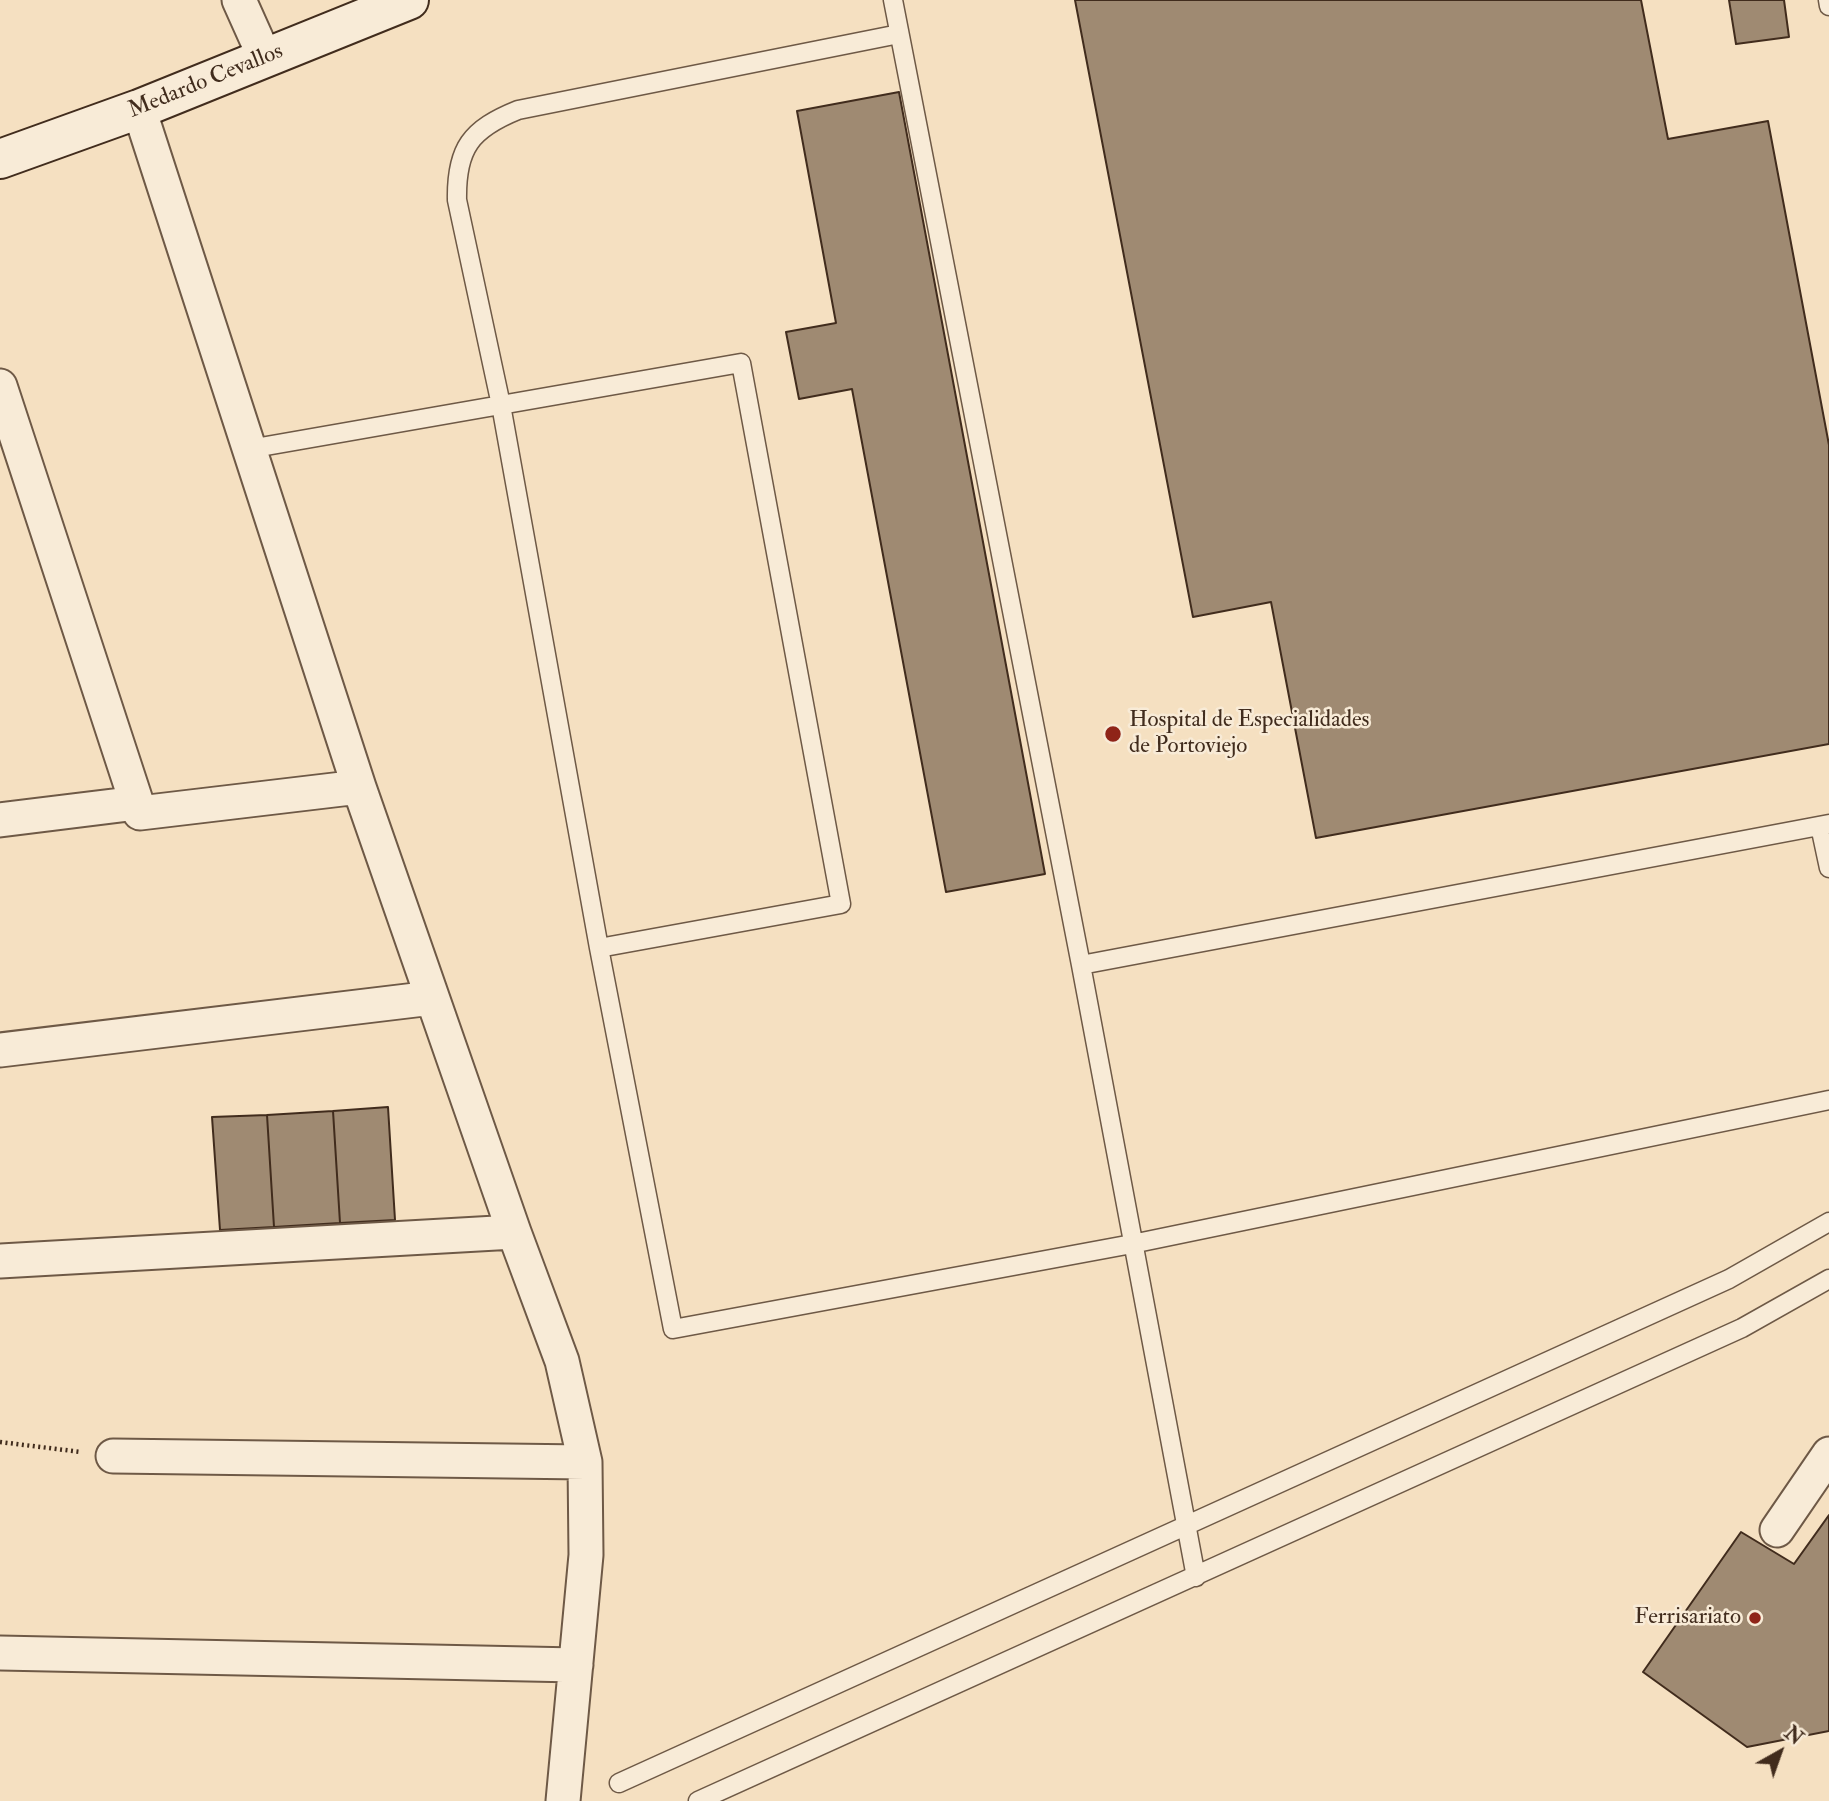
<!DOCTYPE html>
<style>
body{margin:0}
#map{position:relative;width:1829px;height:1801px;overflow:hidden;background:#f5e0c1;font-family:"IM FELL Double Pica",serif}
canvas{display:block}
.north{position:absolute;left:1745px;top:1717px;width:70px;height:70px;-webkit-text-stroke:5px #f8ebd7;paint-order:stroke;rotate:40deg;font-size:19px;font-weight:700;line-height:28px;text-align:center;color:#412c1d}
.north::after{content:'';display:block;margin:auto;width:24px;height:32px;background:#412c1d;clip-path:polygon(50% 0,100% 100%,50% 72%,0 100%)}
</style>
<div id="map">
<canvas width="1829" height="1801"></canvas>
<div class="north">N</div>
</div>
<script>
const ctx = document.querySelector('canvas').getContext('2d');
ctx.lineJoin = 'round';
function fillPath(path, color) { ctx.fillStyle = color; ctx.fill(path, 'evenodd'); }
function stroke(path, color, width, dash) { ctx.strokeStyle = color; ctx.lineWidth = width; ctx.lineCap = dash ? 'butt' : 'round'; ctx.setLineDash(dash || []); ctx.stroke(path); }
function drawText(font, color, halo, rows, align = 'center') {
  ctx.font = font + ' "IM FELL Double Pica",serif'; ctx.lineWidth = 5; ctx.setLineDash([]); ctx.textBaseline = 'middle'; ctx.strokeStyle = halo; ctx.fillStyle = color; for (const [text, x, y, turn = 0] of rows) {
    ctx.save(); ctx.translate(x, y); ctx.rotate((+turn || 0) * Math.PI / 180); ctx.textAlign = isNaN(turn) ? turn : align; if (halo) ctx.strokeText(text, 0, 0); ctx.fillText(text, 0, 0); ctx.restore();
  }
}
const building = new Path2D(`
 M 1075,0 L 1641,0 L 1668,139 L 1768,121 L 1829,445 L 1829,744 L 1316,838 L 1271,602 L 1193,617 Z
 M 1729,0 L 1784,0 L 1789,37 L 1736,44 Z
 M 899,92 L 1045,874 L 946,892 L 852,389 L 799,399 L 786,332 L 836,323 L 797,111 Z
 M 388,1107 L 395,1220 L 340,1223 L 333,1111 Z
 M 333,1111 L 340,1223 L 274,1227 L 267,1115 Z
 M 267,1115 L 274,1227 L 220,1230 L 212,1117 Z
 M 1829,1515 L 1829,1731 L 1747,1747 L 1643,1672 L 1741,1532 L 1794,1564 Z`);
fillPath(building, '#9f8a72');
stroke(building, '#412c1d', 2);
const lane = new Path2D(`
 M 893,0 L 1081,965 L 1829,824
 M 1828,0 L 1829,6
 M 899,34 L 518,110 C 471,129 456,148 457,200 L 501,405 L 599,948 L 673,1329 L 1132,1244 L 1829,1100
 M 249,449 L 741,363 L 841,904 L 599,948
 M 1820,826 L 1829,868
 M 1081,965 L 1196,1577
 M 619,1783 L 1729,1279 L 1829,1222
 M 698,1801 L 1742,1328 L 1829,1279`);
const street = new Path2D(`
 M 239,0 L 265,58
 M 139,109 L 359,787 L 514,1232 L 562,1361 L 585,1462 L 586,1555 L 563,1801
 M 0,386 L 140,813 L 359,787
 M 0,820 L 137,803
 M 0,1050 L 432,998
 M 0,1261 L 514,1232
 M 113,1456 L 585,1462
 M 1777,1530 L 1829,1454
 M 0,1653 L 576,1665`);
const secondary = new Path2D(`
 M 0,159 L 139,109 L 409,0`);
stroke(lane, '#6e5946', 21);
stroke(street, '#6e5946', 37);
stroke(secondary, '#412c1d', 42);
stroke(new Path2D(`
 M 0,1442 L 81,1452`), '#412c1d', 4.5, [2, 3.5]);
stroke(lane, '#f8ebd7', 18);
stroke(street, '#f8ebd7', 33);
stroke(secondary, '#f8ebd7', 38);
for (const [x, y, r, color] of [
 [1113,734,9,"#8f2418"],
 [1755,1618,7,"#8f2418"]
]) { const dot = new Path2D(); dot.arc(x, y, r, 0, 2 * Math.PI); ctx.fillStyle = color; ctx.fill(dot); stroke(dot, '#f8ebd7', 2.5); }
drawText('23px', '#412c1d', '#f8ebd7', [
 ["Medardo Cevallos",206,82,-22]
]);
drawText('23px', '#412c1d', '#f8ebd7', [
 ["Hospital de Especialidades",1129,721],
 ["de Portoviejo",1129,747],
 ["Ferrisariato",1741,1618,"right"]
], 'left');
</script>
